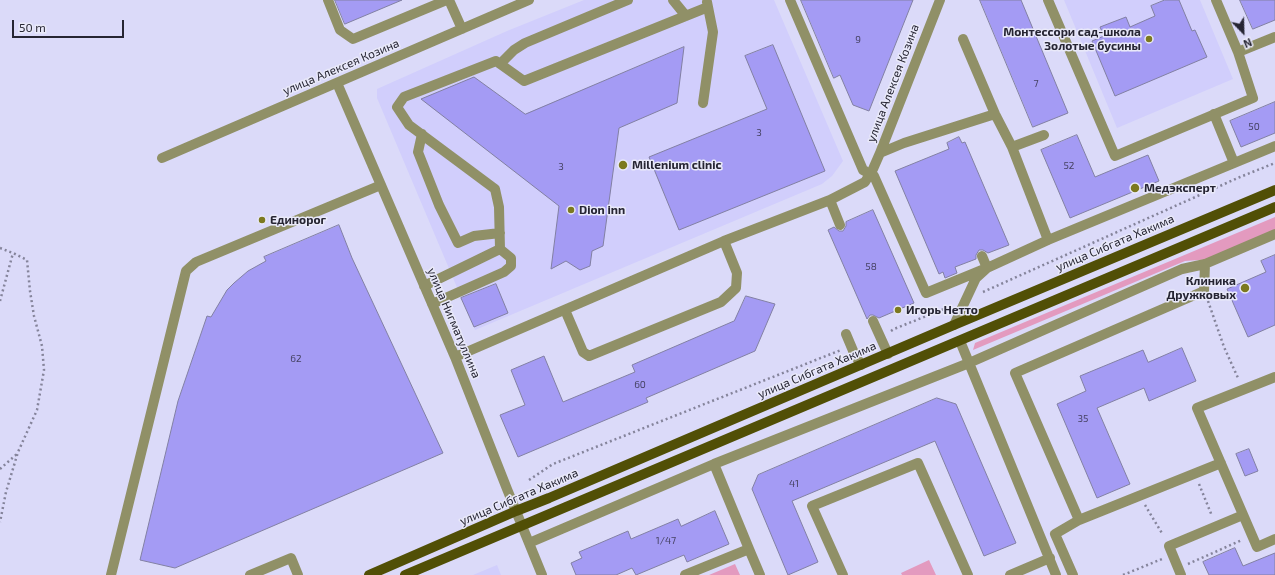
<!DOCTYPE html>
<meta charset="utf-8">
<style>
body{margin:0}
#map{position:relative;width:1275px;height:575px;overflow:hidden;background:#dbdaf9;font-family:"Exo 2",sans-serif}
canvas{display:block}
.north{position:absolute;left:1223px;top:12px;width:40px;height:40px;-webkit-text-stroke:3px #e9e9f9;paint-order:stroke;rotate:157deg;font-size:11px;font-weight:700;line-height:16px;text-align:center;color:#262533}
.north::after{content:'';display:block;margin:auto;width:14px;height:18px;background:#262533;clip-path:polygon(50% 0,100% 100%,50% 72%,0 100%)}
.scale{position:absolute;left:12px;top:20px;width:112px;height:18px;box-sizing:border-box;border:2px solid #262533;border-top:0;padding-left:5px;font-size:12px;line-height:14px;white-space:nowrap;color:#262533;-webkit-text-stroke:3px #e9e9f9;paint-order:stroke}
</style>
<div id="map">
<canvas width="1275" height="575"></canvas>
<div class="north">N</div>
<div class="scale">50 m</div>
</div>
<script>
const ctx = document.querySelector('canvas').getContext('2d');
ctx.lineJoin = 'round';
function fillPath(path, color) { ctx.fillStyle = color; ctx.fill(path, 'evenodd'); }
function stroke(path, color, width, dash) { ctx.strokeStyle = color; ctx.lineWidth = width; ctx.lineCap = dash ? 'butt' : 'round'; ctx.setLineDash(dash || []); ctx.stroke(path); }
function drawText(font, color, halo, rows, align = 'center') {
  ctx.font = font + ' "Exo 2",sans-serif'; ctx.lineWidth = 3; ctx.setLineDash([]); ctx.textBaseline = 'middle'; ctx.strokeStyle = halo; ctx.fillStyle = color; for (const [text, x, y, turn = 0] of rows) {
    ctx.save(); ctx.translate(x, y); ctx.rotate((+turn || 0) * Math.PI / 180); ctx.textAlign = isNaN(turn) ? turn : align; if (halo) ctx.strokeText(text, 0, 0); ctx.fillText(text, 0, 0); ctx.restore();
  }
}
fillPath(new Path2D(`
 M 584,0 L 774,0 L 843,161 L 832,176 L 822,184 L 475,330 L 377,98 L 377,89 L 507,31 Z
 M 1064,0 L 1200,0 L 1233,79 L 1117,128 Z
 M 497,565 L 501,575 L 473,575 Z`), '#d1cefc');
fillPath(new Path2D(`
 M 1275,217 L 1275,233 L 1213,259 L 1185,261 L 973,350 L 975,343 Z
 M 929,560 L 936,575 L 902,575 L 901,573 Z
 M 735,564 L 740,575 L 709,575 Z`), '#e39abf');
const building = new Path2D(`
 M 335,0 L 402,0 L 345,24 Z
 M 801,0 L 913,0 L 869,111 L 853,105 L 840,75 L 834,78 Z
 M 980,0 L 1021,0 L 1068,113 L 1033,127 Z
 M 1165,0 L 1179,0 L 1192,31 L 1195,30 L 1207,57 L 1115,96 L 1092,41 L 1104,36 L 1100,27 L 1126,17 L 1130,27 L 1155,16 L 1151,6 Z
 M 1240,0 L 1275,0 L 1275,20 L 1253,29 Z
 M 773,45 L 825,171 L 679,230 L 649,157 L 767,109 L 745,56 Z
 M 684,47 L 677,103 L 619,128 L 603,246 L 592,251 L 590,266 L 580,270 L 566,261 L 551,269 L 559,206 L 421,99 L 474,77 L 525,114 Z
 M 1275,102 L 1275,133 L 1241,147 L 1230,121 Z
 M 1077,135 L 1095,177 L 1148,155 L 1159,181 L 1070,218 L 1041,150 Z
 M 959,137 L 962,143 L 965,142 L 1009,245 L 988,253 L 983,250 L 979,250 L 976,255 L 976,259 L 955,267 L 957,273 L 945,278 L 943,272 L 939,274 L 895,171 L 949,149 L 947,143 Z
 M 873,210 L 914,303 L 879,318 L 873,315 L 870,315 L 867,319 L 828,230 L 834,227 L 839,231 L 843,231 L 846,226 L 846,222 Z
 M 339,225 L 352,258 L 443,453 L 175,568 L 140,560 L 178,401 L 207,316 L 211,317 L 227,290 L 234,283 L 248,271 L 266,261 L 264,257 Z
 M 1275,255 L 1275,325 L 1248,337 L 1227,289 L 1266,272 L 1261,261 Z
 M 496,284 L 508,313 L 474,327 L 461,298 Z
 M 746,296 L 775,304 L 755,351 L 646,398 L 648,402 L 518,457 L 500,415 L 525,405 L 511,370 L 544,356 L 563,402 L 635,372 L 632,365 L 734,321 Z
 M 1182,348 L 1196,381 L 1149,401 L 1144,388 L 1097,408 L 1130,484 L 1097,498 L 1057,404 L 1086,391 L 1080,376 L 1143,350 L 1148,362 Z
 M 937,398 L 956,404 L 1016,543 L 984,556 L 935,441 L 792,501 L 818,562 L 788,575 L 752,489 L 758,475 Z
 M 1249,449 L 1258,471 L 1245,476 L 1236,454 Z
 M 715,511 L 729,544 L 687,562 L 684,555 L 636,575 L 632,568 L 616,575 L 576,575 L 571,563 L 582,558 L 579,552 L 628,531 L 631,539 L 678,519 L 681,526 Z
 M 1235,548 L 1243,566 L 1275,553 L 1275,575 L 1209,575 L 1203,562 Z`);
fillPath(building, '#a49bf4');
stroke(building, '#8280a3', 1);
stroke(new Path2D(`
 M 0,248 L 13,253 L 27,260 L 30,291 L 34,316 L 42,346 L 44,370 L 37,410 L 18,452 L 6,492 L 0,522
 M 983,292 L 1240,177 L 1275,163
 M 0,301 L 13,253
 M 1208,301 L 1224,347 L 1238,378
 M 891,331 L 894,329 L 949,307
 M 0,469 L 18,453
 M 529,480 L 553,464 L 841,350
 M 1199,484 L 1212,516
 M 1145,505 L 1163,535
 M 1188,564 L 1242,540
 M 1123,575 L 1162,559`), '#85849b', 2.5, [2, 3]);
stroke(new Path2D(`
 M 328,0 L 340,30 L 353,39 L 447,0
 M 449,0 L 462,29
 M 673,0 L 686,16
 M 790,0 L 863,170 L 874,176 L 926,293 L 987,268 L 982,256
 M 1048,0 L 1115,156 L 1253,98 L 1238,52 L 1216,0
 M 963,39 L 995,114 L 1012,147 L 1048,240
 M 1238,52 L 1275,37
 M 500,64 L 514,50 L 525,43 L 628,0
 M 337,83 L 455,357 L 507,489 L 542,575
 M 703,103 L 713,32 L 707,2
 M 1214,114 L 1234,163
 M 422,134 L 418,152 L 439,205 L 458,243 L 474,236 L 500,233
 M 1012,147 L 1044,135
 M 880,153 L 904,143 L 995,114
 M 162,158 L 529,0
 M 830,200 L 840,225
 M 500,249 L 499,207 L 495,189 L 409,125 L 397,107 L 404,97 L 496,61 L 524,81 L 708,7
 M 424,286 L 500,249 L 511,258 L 511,266 L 504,272 L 432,304
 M 565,310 L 583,352 L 589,356 L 721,302 L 736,288 L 737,273 L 724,241
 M 873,321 L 888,354
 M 954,325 L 976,278 L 987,268 L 1048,240 L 1275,146
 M 846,334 L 854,353 L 861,365
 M 960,341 L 1056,575
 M 455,357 L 724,241 L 830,200 L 865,182 L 873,169 L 880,153 L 940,0
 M 1275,377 L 1197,408 L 1257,547 L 1275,539
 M 714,464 L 749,549
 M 1079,520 L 1015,373 L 1204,291 L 1205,264
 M 529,543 L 714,464 L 969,363 L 1182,269 L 1205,264 L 1275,234
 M 111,575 L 186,271 L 196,262 L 381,185
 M 250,575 L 291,558 L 298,575
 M 685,575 L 749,549 L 760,575
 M 843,575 L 812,506 L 918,463 L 968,575
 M 1010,575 L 1050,558
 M 1073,575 L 1055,534 L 1079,520 L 1221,463
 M 1181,575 L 1169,546 L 1243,515`), '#909067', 10);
stroke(new Path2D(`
 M 369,575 L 516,511 L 549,498 L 954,325 L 1275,190
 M 405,575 L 1275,207`), '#514f06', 10);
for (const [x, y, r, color] of [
 [1149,39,4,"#7c791f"],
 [623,165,5,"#7c791f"],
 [1135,188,5,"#7c791f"],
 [571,210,4,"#7c791f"],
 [262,220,4,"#7c791f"],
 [1245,288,5,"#7c791f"],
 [898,310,4,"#7c791f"]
]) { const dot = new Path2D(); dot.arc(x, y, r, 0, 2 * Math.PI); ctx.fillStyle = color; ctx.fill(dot); stroke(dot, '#e9e9f9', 1.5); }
drawText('10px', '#464263', null, [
 ["9",858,40],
 ["7",1036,84],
 ["50",1254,127],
 ["3",759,133],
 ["52",1069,166],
 ["3",561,167],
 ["58",871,267],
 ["62",296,359],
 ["60",640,385],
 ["35",1083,419],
 ["41",794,484],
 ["1/47",666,541]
]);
drawText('bold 12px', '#262533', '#e9e9f9', [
 ["Монтессори сад-школа",1141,32,"right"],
 ["Золотые бусины",1141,46,"right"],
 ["Millenium clinic",632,165],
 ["Медэксперт",1144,188],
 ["Dion inn",579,210],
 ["Единорог",270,220],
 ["Клиника",1236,281,"right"],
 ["Дружковых",1236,295,"right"],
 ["Игорь Нетто",906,310]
], 'left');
drawText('12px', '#262533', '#e9e9f9', [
 ["улица Алексея Козина",341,67,-23],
 ["улица Алексея Козина",893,83,-69],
 ["улица Сибгата Хакима",1115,243,-23],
 ["улица Нигматуллина",454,323,67],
 ["улица Сибгата Хакима",817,370,-23],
 ["улица Сибгата Хакима",519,497,-23]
]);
</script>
